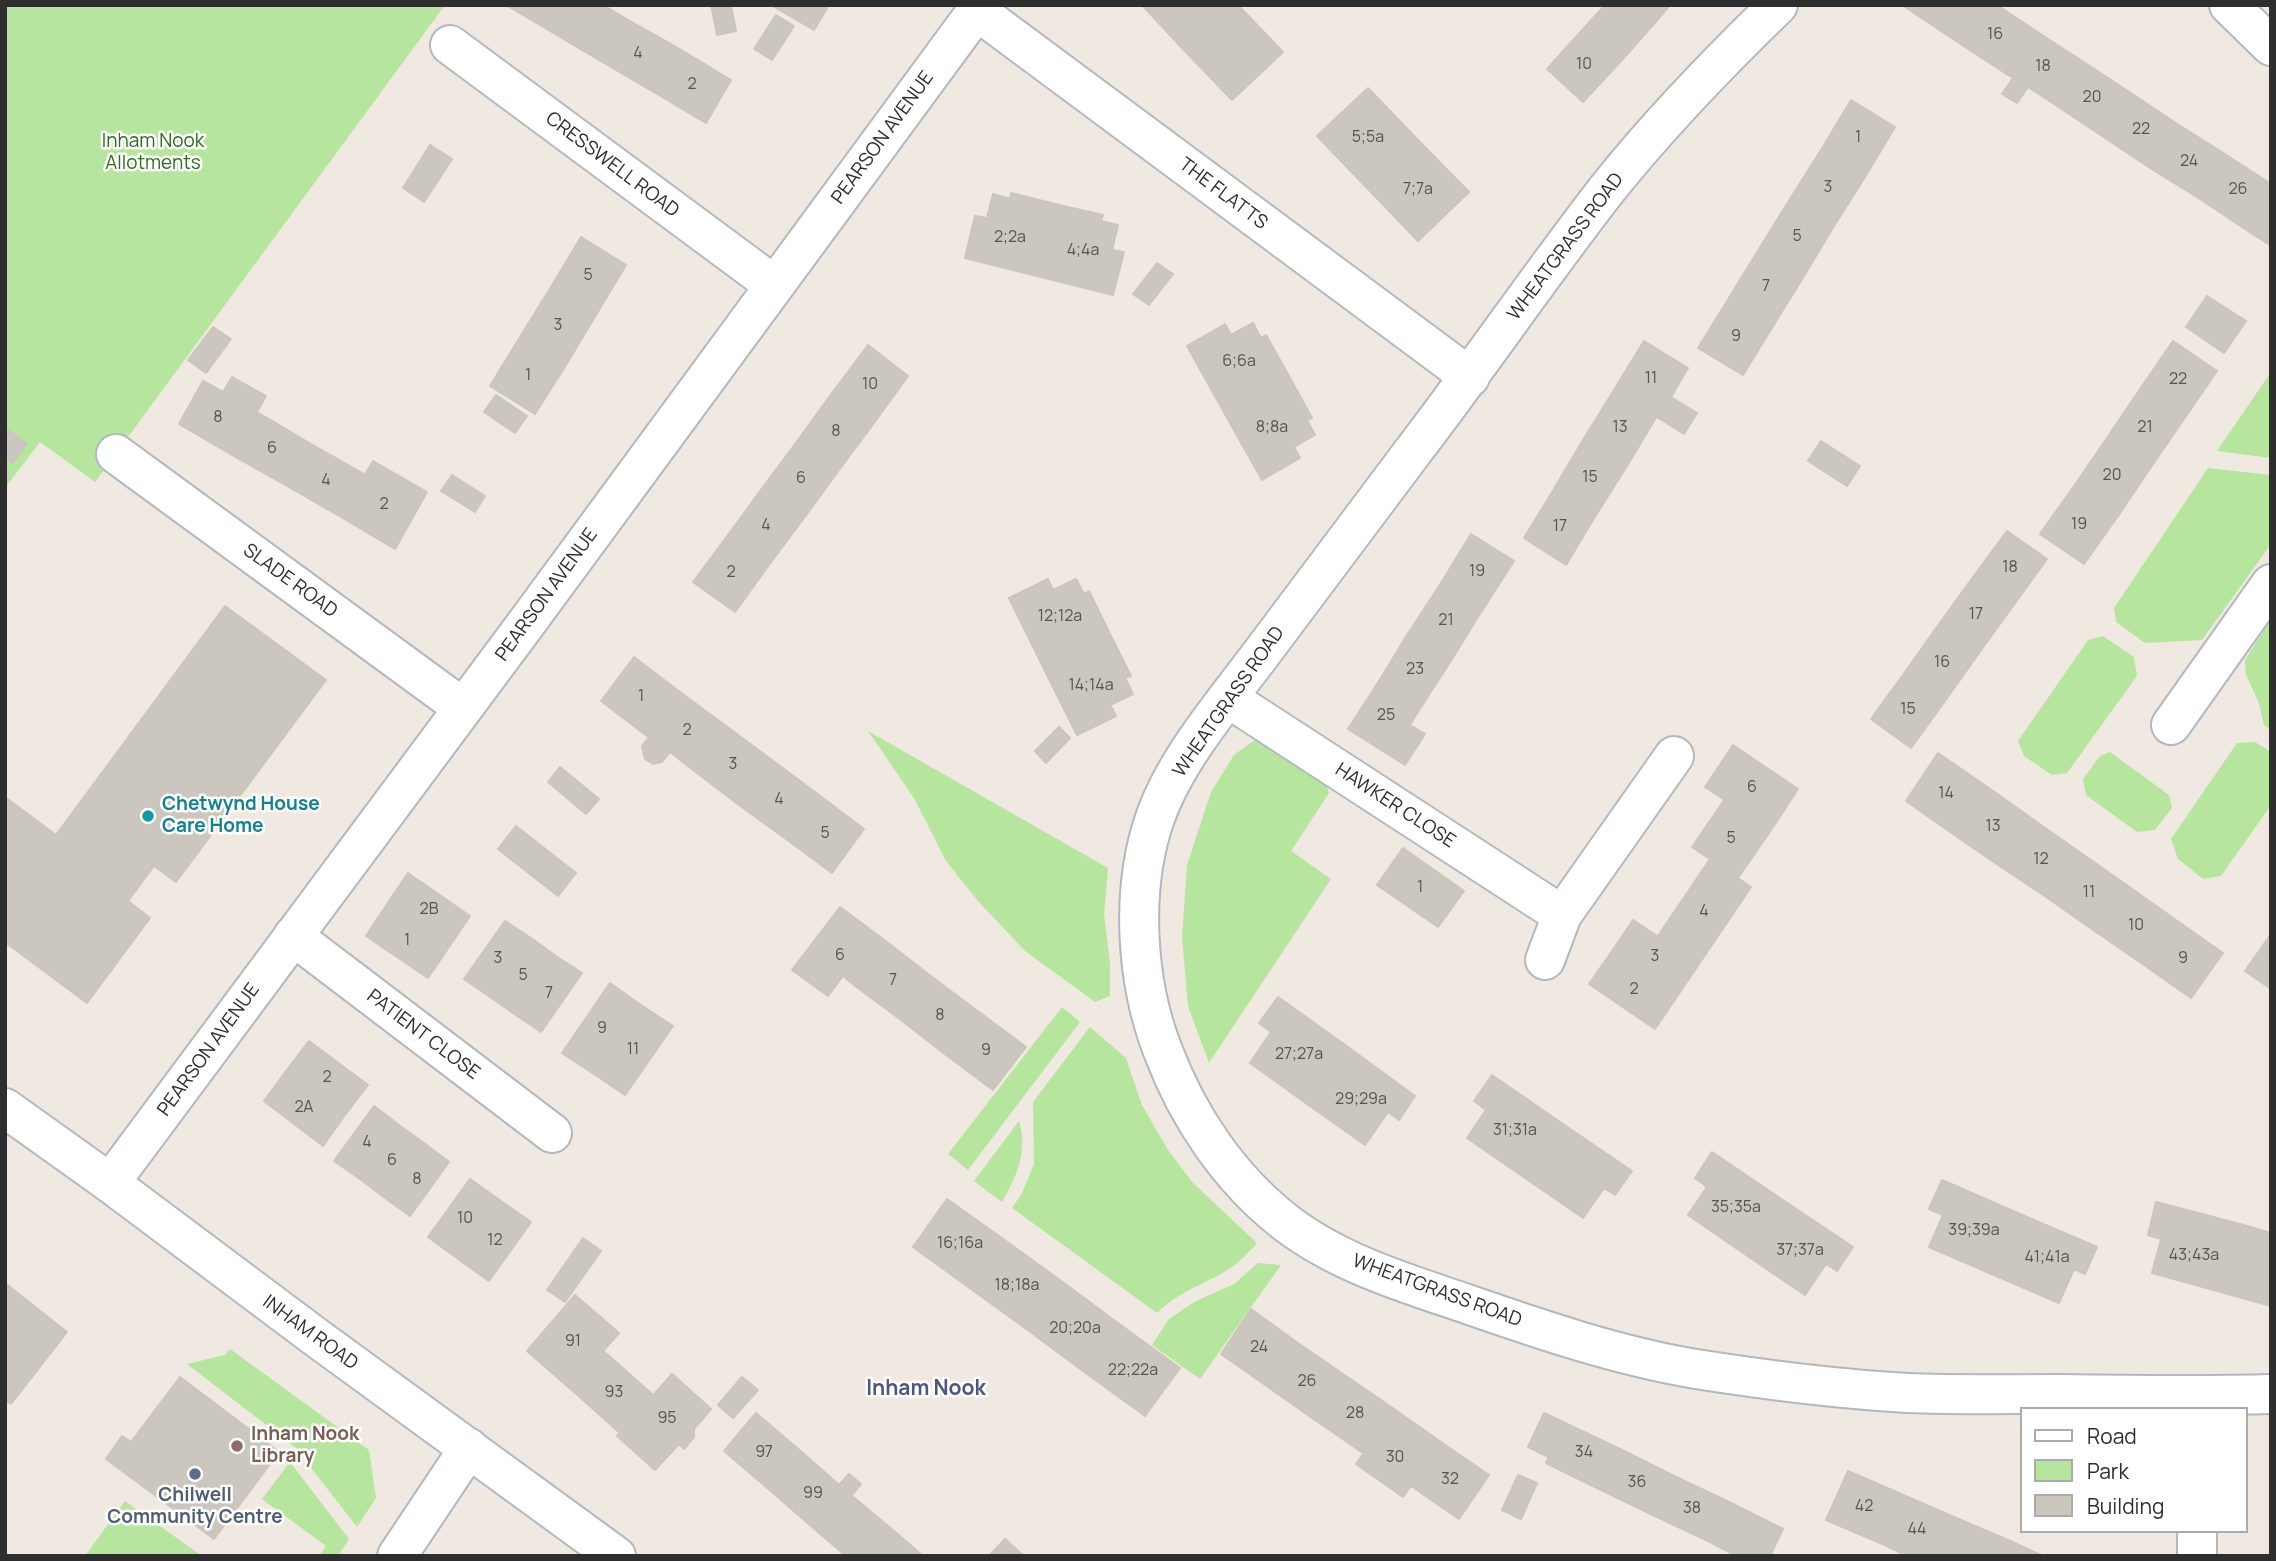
<!DOCTYPE html>
<style>
body{margin:0}
#map{position:relative;width:2276px;height:1561px;overflow:hidden;background:#efe9e1;font-family:Manrope,sans-serif}
canvas{display:block}
.frame{position:absolute;inset:0;border:7px solid #2e2e2e;pointer-events:none}
.legend{position:absolute;left:2020px;top:1407px;width:228px;height:126px;box-sizing:border-box;background:#fff;border:2px solid #ababab;margin:0;padding:9px 12px;list-style:none;font-size:21px;color:#2e2e2e}
.legend li{display:flex;align-items:center;gap:14px;height:35px}
.legend b{width:35px;border:2px solid #ababab}
</style>
<div id="map">
<canvas width="2276" height="1561"></canvas>
<div class="frame"></div>
<ul class="legend">
<li><b style="height:9px;background:#fff"></b>Road</li>
<li><b style="height:19px;background:#b6e59e"></b>Park</li>
<li><b style="height:19px;background:#cbc7bf"></b>Building</li>
</ul>
</div>
<script>
const ctx = document.querySelector('canvas').getContext('2d');
ctx.lineJoin = 'round';
function fillPath(path, color) { ctx.fillStyle = color; ctx.fill(path, 'evenodd'); }
function stroke(path, color, width, dash) { ctx.strokeStyle = color; ctx.lineWidth = width; ctx.lineCap = dash ? 'butt' : 'round'; ctx.setLineDash(dash || []); ctx.stroke(path); }
function drawText(font, color, halo, rows, align = 'center') {
  ctx.font = font + ' Manrope,sans-serif'; ctx.lineWidth = 5; ctx.setLineDash([]); ctx.textBaseline = 'middle'; ctx.strokeStyle = halo; ctx.fillStyle = color; for (const [text, x, y, turn = 0] of rows) {
    ctx.save(); ctx.translate(x, y); ctx.rotate((+turn || 0) * Math.PI / 180); ctx.textAlign = isNaN(turn) ? turn : align; if (halo) ctx.strokeText(text, 0, 0); ctx.fillText(text, 0, 0); ctx.restore();
  }
}
fillPath(new Path2D(`
 M 5,5 L 445,5 L 95,482 L 40,442 L 5,488 Z
 M 2271,372 L 2271,458 L 2217,451 Z
 M 2208,468 L 2271,475 L 2271,544 L 2202,640 L 2145,643 L 2116,622 L 2114,608 Z
 M 2271,619 L 2271,730 L 2264,725 L 2259,703 L 2246,675 L 2245,660 Z
 M 2103,636 L 2134,657 L 2137,676 L 2067,773 L 2052,775 L 2024,756 L 2018,741 L 2088,640 Z
 M 868,731 L 1108,868 L 1104,914 L 1110,963 L 1110,996 L 1095,1002 L 1025,951 L 978,901 L 946,861 L 914,798 Z
 M 1256,739 L 1324,778 L 1329,793 L 1291,851 L 1331,879 L 1209,1063 L 1188,1006 L 1182,938 L 1187,865 L 1211,792 L 1234,755 Z
 M 2255,742 L 2271,752 L 2271,805 L 2221,876 L 2203,879 L 2178,859 L 2171,839 L 2237,743 Z
 M 2110,752 L 2169,795 L 2172,808 L 2155,830 L 2137,832 L 2086,795 L 2083,779 L 2100,756 Z
 M 1062,1007 L 1080,1022 L 968,1170 L 948,1154 Z
 M 1090,1027 L 1126,1058 L 1142,1105 L 1168,1150 L 1193,1183 L 1257,1243 C 1246,1256 1234,1267 1219,1275 C 1197,1287 1174,1295 1157,1313 L 1012,1208 L 1022,1193 L 1034,1164 L 1033,1102 Z
 M 1019,1121 C 1028,1151 1017,1176 1002,1202 L 974,1181 Z
 M 1258,1263 L 1281,1265 L 1200,1379 L 1152,1345 L 1169,1319 L 1194,1302 L 1234,1284 Z
 M 230,1349 L 369,1450 L 376,1498 L 357,1527 L 295,1447 L 187,1364 L 225,1355 Z
 M 290,1462 L 349,1539 L 338,1556 L 319,1556 L 326,1546 L 262,1499 Z
 M 125,1501 L 202,1556 L 85,1556 Z`), '#b6e59e');
const building = new Path2D(`
 M 506,5 L 559,5 L 545,28 Z
 M 559,5 L 603,5 L 623,17 L 599,60 L 545,28 Z
 M 711,5 L 731,5 L 736,31 L 717,35 Z
 M 771,5 L 829,5 L 814,30 Z
 M 1142,5 L 1228,5 L 1183,49 Z
 M 1228,5 L 1238,5 L 1283,52 L 1232,100 L 1183,49 Z
 M 1605,5 L 1647,5 L 1660,17 L 1622,60 L 1585,27 Z
 M 1647,5 L 1670,5 L 1660,17 Z
 M 1902,5 L 1981,5 L 1956,41 Z
 M 1981,5 L 1997,5 L 2033,29 L 2005,73 L 1956,41 Z
 M 776,15 L 794,26 L 772,60 L 754,49 Z
 M 623,17 L 678,48 L 652,91 L 599,60 Z
 M 1585,27 L 1622,60 L 1583,102 L 1547,69 Z
 M 2033,29 L 2082,61 L 2054,104 L 2028,87 L 2017,103 L 2002,94 L 2013,78 L 2005,73 Z
 M 678,48 L 731,80 L 706,123 L 652,91 Z
 M 2082,61 L 2131,93 L 2102,136 L 2054,104 Z
 M 1368,88 L 1418,140 L 1368,189 L 1317,136 Z
 M 2131,93 L 2179,125 L 2150,168 L 2102,136 Z
 M 1851,100 L 1895,127 L 1865,177 L 1821,150 Z
 M 2179,125 L 2228,156 L 2200,199 L 2150,168 Z
 M 1418,140 L 1469,192 L 1418,241 L 1368,189 Z
 M 430,145 L 452,159 L 424,202 L 403,188 Z
 M 1821,150 L 1865,177 L 1834,226 L 1790,199 Z
 M 2228,156 L 2271,184 L 2271,196 L 2248,231 L 2200,199 Z
 M 1011,193 L 1059,205 L 1041,277 L 965,258 L 975,216 L 987,218 L 993,194 L 1010,199 Z
 M 2271,196 L 2271,246 L 2248,231 Z
 M 1790,199 L 1834,226 L 1804,276 L 1759,249 Z
 M 1059,205 L 1103,215 L 1101,221 L 1118,225 L 1112,250 L 1124,252 L 1113,295 L 1041,277 Z
 M 581,237 L 626,265 L 596,315 L 551,287 Z
 M 1759,249 L 1804,276 L 1773,326 L 1729,298 Z
 M 1157,263 L 1173,274 L 1149,305 L 1133,294 Z
 M 551,287 L 596,315 L 566,365 L 520,337 Z
 M 2207,296 L 2246,321 L 2224,353 L 2186,327 Z
 M 1729,298 L 1773,326 L 1743,375 L 1698,348 Z
 M 1253,323 L 1261,338 L 1266,335 L 1290,378 L 1225,414 L 1187,346 L 1225,324 L 1231,335 Z
 M 213,327 L 231,339 L 206,373 L 188,360 Z
 M 520,337 L 566,365 L 535,414 L 490,386 Z
 M 1644,341 L 1688,368 L 1671,397 L 1697,413 L 1684,434 L 1614,390 Z
 M 2173,341 L 2217,371 L 2184,419 L 2140,389 Z
 M 868,345 L 908,376 L 874,423 L 832,393 Z
 M 232,377 L 266,396 L 232,455 L 179,424 L 203,381 L 223,392 Z
 M 1290,378 L 1312,418 L 1307,420 L 1315,435 L 1294,447 L 1300,458 L 1262,480 L 1225,414 Z
 M 2140,389 L 2184,419 L 2151,467 L 2107,438 Z
 M 1614,390 L 1657,416 L 1627,466 L 1583,440 Z
 M 832,393 L 874,423 L 839,470 L 798,440 Z
 M 496,395 L 527,416 L 515,433 L 484,412 Z
 M 257,412 L 311,444 L 287,486 L 232,455 Z
 M 5,428 L 27,444 L 12,463 L 5,458 Z
 M 2107,438 L 2151,467 L 2118,516 L 2074,486 Z
 M 798,440 L 839,470 L 804,518 L 763,487 Z
 M 1583,440 L 1627,466 L 1596,515 L 1554,489 Z
 M 1821,441 L 1860,466 L 1847,486 L 1808,461 Z
 M 311,444 L 366,475 L 341,517 L 287,486 Z
 M 373,461 L 427,492 L 395,549 L 341,517 Z
 M 452,475 L 485,496 L 475,512 L 441,491 Z
 M 2074,486 L 2118,516 L 2084,564 L 2040,534 Z
 M 763,487 L 804,518 L 769,565 L 728,535 Z
 M 1554,489 L 1596,515 L 1566,565 L 1524,538 Z
 M 2007,531 L 2047,559 L 2013,606 L 1973,577 Z
 M 1471,534 L 1514,561 L 1483,609 L 1441,583 Z
 M 728,535 L 769,565 L 735,612 L 693,582 Z
 M 1973,577 L 2013,606 L 1979,653 L 1939,624 Z
 M 1048,579 L 1053,590 L 1076,579 L 1084,594 L 1089,591 L 1111,636 L 1044,669 L 1009,598 Z
 M 1441,583 L 1483,609 L 1452,659 L 1409,632 Z
 M 225,606 L 326,680 L 176,882 L 154,866 L 128,901 L 150,918 L 87,1003 L 5,942 L 5,797 L 56,835 Z
 M 1939,624 L 1979,653 L 1945,701 L 1905,672 Z
 M 1409,632 L 1452,659 L 1421,707 L 1379,681 Z
 M 1111,636 L 1131,676 L 1125,678 L 1133,694 L 1110,705 L 1116,716 L 1077,735 L 1044,669 Z
 M 634,657 L 680,692 L 647,736 L 601,701 Z
 M 1905,672 L 1945,701 L 1911,748 L 1871,719 Z
 M 1379,681 L 1421,707 L 1410,725 L 1425,734 L 1405,765 L 1348,729 Z
 M 680,692 L 726,726 L 693,770 L 670,752 L 662,762 L 653,764 L 645,759 L 642,746 L 649,738 L 647,736 Z
 M 726,726 L 772,760 L 739,805 L 693,770 Z
 M 1059,727 L 1070,738 L 1046,763 L 1035,751 Z
 M 1733,745 L 1798,789 L 1771,830 L 1705,787 Z
 M 1938,753 L 1986,786 L 1953,834 L 1906,801 Z
 M 772,760 L 819,795 L 786,839 L 739,805 Z
 M 560,767 L 599,799 L 586,814 L 548,782 Z
 M 1986,786 L 2034,820 L 2001,867 L 1953,834 Z
 M 819,795 L 864,829 L 832,873 L 786,839 Z
 M 1725,799 L 1771,830 L 1738,878 L 1692,847 Z
 M 2034,820 L 2081,853 L 2049,899 L 2001,867 Z
 M 516,826 L 576,873 L 558,896 L 498,849 Z
 M 1403,848 L 1464,891 L 1438,927 L 1377,885 Z
 M 2081,853 L 2128,886 L 2096,932 L 2049,899 Z
 M 1710,859 L 1751,887 L 1699,964 L 1658,936 Z
 M 408,873 L 470,916 L 449,947 L 387,904 Z
 M 2128,886 L 2176,920 L 2144,965 L 2096,932 Z
 M 387,904 L 449,947 L 428,978 L 366,936 Z
 M 840,907 L 887,942 L 854,985 L 843,976 L 828,996 L 792,970 Z
 M 1633,920 L 1699,964 L 1678,995 L 1612,951 Z
 M 2176,920 L 2223,953 L 2191,998 L 2144,965 Z
 M 505,921 L 531,938 L 490,997 L 464,979 Z
 M 2271,934 L 2271,989 L 2245,971 Z
 M 531,938 L 556,956 L 516,1015 L 490,997 Z
 M 887,942 L 932,977 L 901,1020 L 854,985 Z
 M 1612,951 L 1678,995 L 1655,1029 L 1589,984 Z
 M 556,956 L 582,973 L 541,1032 L 516,1015 Z
 M 932,977 L 979,1012 L 946,1055 L 901,1020 Z
 M 610,983 L 641,1005 L 594,1074 L 562,1053 Z
 M 1278,997 L 1348,1047 L 1307,1104 L 1250,1063 L 1271,1032 L 1259,1023 Z
 M 641,1005 L 673,1026 L 625,1095 L 594,1074 Z
 M 979,1012 L 1026,1047 L 993,1090 L 946,1055 Z
 M 309,1041 L 368,1085 L 345,1115 L 286,1071 Z
 M 1348,1047 L 1415,1096 L 1399,1120 L 1388,1112 L 1365,1145 L 1307,1104 Z
 M 286,1071 L 345,1115 L 323,1146 L 264,1101 Z
 M 1492,1075 L 1563,1124 L 1525,1178 L 1467,1138 L 1486,1110 L 1474,1101 Z
 M 374,1106 L 399,1125 L 360,1179 L 334,1161 Z
 M 1563,1124 L 1632,1171 L 1615,1195 L 1604,1188 L 1583,1218 L 1525,1178 Z
 M 399,1125 L 424,1143 L 385,1198 L 360,1179 Z
 M 424,1143 L 449,1162 L 410,1216 L 385,1198 Z
 M 1712,1152 L 1783,1200 L 1746,1255 L 1688,1215 L 1707,1187 L 1695,1178 Z
 M 470,1179 L 501,1201 L 458,1259 L 428,1237 Z
 M 1942,1180 L 2020,1214 L 1994,1275 L 1929,1247 L 1943,1215 L 1929,1209 Z
 M 947,1199 L 1006,1241 L 971,1289 L 913,1247 Z
 M 1783,1200 L 1853,1247 L 1837,1271 L 1826,1264 L 1805,1295 L 1746,1255 Z
 M 501,1201 L 531,1222 L 489,1281 L 458,1259 Z
 M 2156,1202 L 2240,1224 L 2221,1292 L 2152,1273 L 2161,1239 L 2148,1235 Z
 M 2020,1214 L 2097,1247 L 2085,1274 L 2074,1269 L 2059,1303 L 1994,1275 Z
 M 2240,1224 L 2271,1233 L 2271,1306 L 2221,1292 Z
 M 583,1238 L 601,1251 L 565,1302 L 547,1290 Z
 M 1006,1241 L 1064,1283 L 1029,1331 L 971,1289 Z
 M 5,1283 L 67,1332 L 11,1404 L 5,1400 Z
 M 1064,1283 L 1122,1326 L 1087,1374 L 1029,1331 Z
 M 575,1295 L 619,1333 L 603,1351 L 607,1354 L 574,1392 L 527,1351 Z
 M 1251,1309 L 1298,1343 L 1268,1387 L 1221,1354 Z
 M 1122,1326 L 1180,1368 L 1145,1416 L 1087,1374 Z
 M 1298,1343 L 1346,1376 L 1315,1420 L 1268,1387 Z
 M 607,1354 L 653,1395 L 620,1433 L 574,1392 Z
 M 672,1374 L 711,1409 L 694,1429 L 694,1437 L 684,1449 L 679,1444 L 655,1470 L 617,1436 Z
 M 1346,1376 L 1394,1409 L 1363,1453 L 1315,1420 Z
 M 180,1377 L 237,1420 L 228,1432 L 171,1389 Z
 M 742,1377 L 758,1390 L 733,1418 L 718,1405 Z
 M 171,1389 L 228,1432 L 237,1420 L 279,1452 L 214,1539 L 106,1459 L 122,1436 L 131,1442 Z
 M 1394,1409 L 1441,1442 L 1403,1497 L 1356,1464 Z
 M 756,1413 L 804,1454 L 772,1492 L 724,1451 Z
 M 1544,1413 L 1565,1423 L 1549,1457 L 1528,1447 Z
 M 1565,1423 L 1620,1449 L 1601,1490 L 1546,1463 Z
 M 1441,1442 L 1489,1475 L 1459,1519 L 1411,1486 Z
 M 1620,1449 L 1674,1476 L 1655,1516 L 1601,1490 Z
 M 804,1454 L 839,1485 L 849,1474 L 861,1484 L 819,1533 L 772,1492 Z
 M 1848,1471 L 1901,1494 L 1880,1543 L 1826,1520 Z
 M 1518,1475 L 1537,1483 L 1521,1519 L 1502,1510 Z
 M 1674,1476 L 1729,1502 L 1710,1542 L 1655,1516 Z
 M 1901,1494 L 1954,1517 L 1938,1556 L 1908,1556 L 1880,1543 Z
 M 851,1495 L 900,1536 L 883,1556 L 846,1556 L 819,1533 Z
 M 1729,1502 L 1783,1529 L 1770,1556 L 1737,1556 L 1710,1542 Z
 M 1954,1517 L 2008,1540 L 2001,1556 L 1938,1556 Z
 M 900,1536 L 923,1556 L 883,1556 Z
 M 1005,1539 L 1024,1556 L 989,1556 Z
 M 2008,1540 L 2043,1556 L 2001,1556 Z`);
fillPath(building, '#cbc7bf');
stroke(building, '#cbc5ba', 2);
const street = new Path2D(`
 M 1778,5 C 1718,63 1660,123 1608,188 C 1541,274 1480,364 1414,450 C 1364,517 1314,584 1264,650 C 1226,701 1176,758 1155,818 C 1130,890 1136,982 1163,1051 C 1188,1117 1229,1178 1285,1222 C 1338,1263 1405,1283 1467,1304 C 1542,1330 1618,1356 1696,1369 C 1766,1380 1837,1389 1908,1393 C 1957,1395 2008,1394 2058,1394 C 2129,1395 2200,1396 2271,1394
 M 2229,5 L 2271,46
 M 977,11 L 1470,377
 M 450,45 L 774,285
 M 116,454 L 463,708
 M 1228,698 L 1562,915
 M 2171,725 L 2271,584
 M 293,936 L 552,1133
 M 1545,960 L 1562,915 L 1674,756
 M 110,1183 L 528,621 L 981,5
 M 2197,1531 L 2197,1556
 M 397,1556 L 469,1448`);
const secondary = new Path2D(`
 M 5,1108 L 110,1183 L 317,1338 L 616,1556`);
stroke(street, '#b4b7c1', 42);
stroke(secondary, '#b4b7c1', 42);
stroke(street, '#fff', 38);
stroke(secondary, '#fff', 38);
for (const [x, y, r, color] of [
 [148,816,7,"#0f9aa8"],
 [237,1446,7,"#8d6e63"],
 [195,1474,7,"#5c6f8a"]
]) { const dot = new Path2D(); dot.arc(x, y, r, 0, 2 * Math.PI); ctx.fillStyle = color; ctx.fill(dot); stroke(dot, '#fff', 2.5); }
drawText('16px', '#555452', null, [
 ["16",1995,35],
 ["4",638,54],
 ["10",1584,65],
 ["18",2043,67],
 ["2",692,85],
 ["20",2092,98],
 ["22",2141,130],
 ["5;5a",1368,138],
 ["1",1858,138],
 ["24",2189,162],
 ["3",1828,188],
 ["7;7a",1418,190],
 ["26",2238,190],
 ["5",1797,237],
 ["2;2a",1010,238],
 ["4;4a",1083,251],
 ["5",588,276],
 ["7",1766,287],
 ["3",558,326],
 ["9",1736,337],
 ["6;6a",1239,362],
 ["1",528,376],
 ["11",1651,379],
 ["22",2178,380],
 ["10",870,385],
 ["8",218,418],
 ["8;8a",1272,428],
 ["13",1620,428],
 ["21",2145,428],
 ["8",836,432],
 ["6",272,449],
 ["20",2112,476],
 ["15",1590,478],
 ["6",801,479],
 ["4",326,481],
 ["2",384,505],
 ["19",2079,525],
 ["4",766,526],
 ["17",1560,527],
 ["18",2010,568],
 ["19",1477,572],
 ["2",731,573],
 ["17",1976,615],
 ["12;12a",1060,617],
 ["21",1446,621],
 ["16",1942,663],
 ["23",1415,670],
 ["14;14a",1091,686],
 ["1",641,697],
 ["15",1908,710],
 ["25",1386,716],
 ["2",687,731],
 ["3",733,765],
 ["6",1752,788],
 ["14",1946,794],
 ["4",779,800],
 ["13",1993,827],
 ["5",825,834],
 ["5",1731,839],
 ["12",2041,860],
 ["1",1420,888],
 ["11",2089,893],
 ["2B",429,910],
 ["4",1704,912],
 ["10",2136,926],
 ["1",407,941],
 ["6",840,956],
 ["3",1655,957],
 ["3",498,959],
 ["9",2183,959],
 ["5",523,976],
 ["7",893,981],
 ["2",1634,990],
 ["7",549,994],
 ["8",940,1016],
 ["9",602,1029],
 ["11",633,1050],
 ["9",986,1051],
 ["27;27a",1299,1055],
 ["2",327,1078],
 ["29;29a",1361,1100],
 ["2A",304,1108],
 ["31;31a",1515,1131],
 ["4",367,1143],
 ["6",392,1161],
 ["8",417,1180],
 ["35;35a",1736,1208],
 ["10",465,1219],
 ["39;39a",1974,1231],
 ["12",495,1241],
 ["16;16a",960,1244],
 ["37;37a",1800,1251],
 ["43;43a",2194,1256],
 ["41;41a",2047,1258],
 ["18;18a",1017,1286],
 ["20;20a",1075,1329],
 ["91",573,1342],
 ["24",1259,1348],
 ["22;22a",1133,1371],
 ["26",1307,1382],
 ["93",614,1393],
 ["28",1355,1414],
 ["95",667,1419],
 ["97",764,1453],
 ["34",1584,1453],
 ["30",1395,1458],
 ["32",1450,1480],
 ["36",1637,1483],
 ["99",813,1494],
 ["42",1864,1507],
 ["38",1692,1509],
 ["44",1917,1530]
]);
drawText('19px', '#2e2e2e', '#fff', [
 ["PEARSON AVENUE",883,138,-54],
 ["CRESSWELL ROAD",612,165,37],
 ["THE FLATTS",1223,194,37],
 ["WHEATGRASS ROAD",1566,247,-53],
 ["SLADE ROAD",290,581,36],
 ["PEARSON AVENUE",547,595,-54],
 ["WHEATGRASS ROAD",1229,702,-55],
 ["HAWKER CLOSE",1395,806,33],
 ["PATIENT CLOSE",423,1035,37],
 ["PEARSON AVENUE",209,1050,-54],
 ["WHEATGRASS ROAD",1437,1291,20],
 ["INHAM ROAD",310,1333,36]
]);
drawText('19px', '#2c6e1b', '#fff', [
 ["Inham Nook",153,142],
 ["Allotments",153,164]
]);
drawText('bold 19px', '#0d838f', '#fff', [
 ["Chetwynd House",162,805],
 ["Care Home",162,827]
], 'left');
drawText('bold 19px', '#785e54', '#fff', [
 ["Inham Nook",251,1435],
 ["Library",251,1457]
], 'left');
drawText('bold 19px', '#4e5e75', '#fff', [
 ["Chilwell",195,1496],
 ["Community Centre",195,1518]
]);
drawText('bold 21px', '#4d5680', '#fff', [
 ["Inham Nook",926,1389]
]);
</script>
